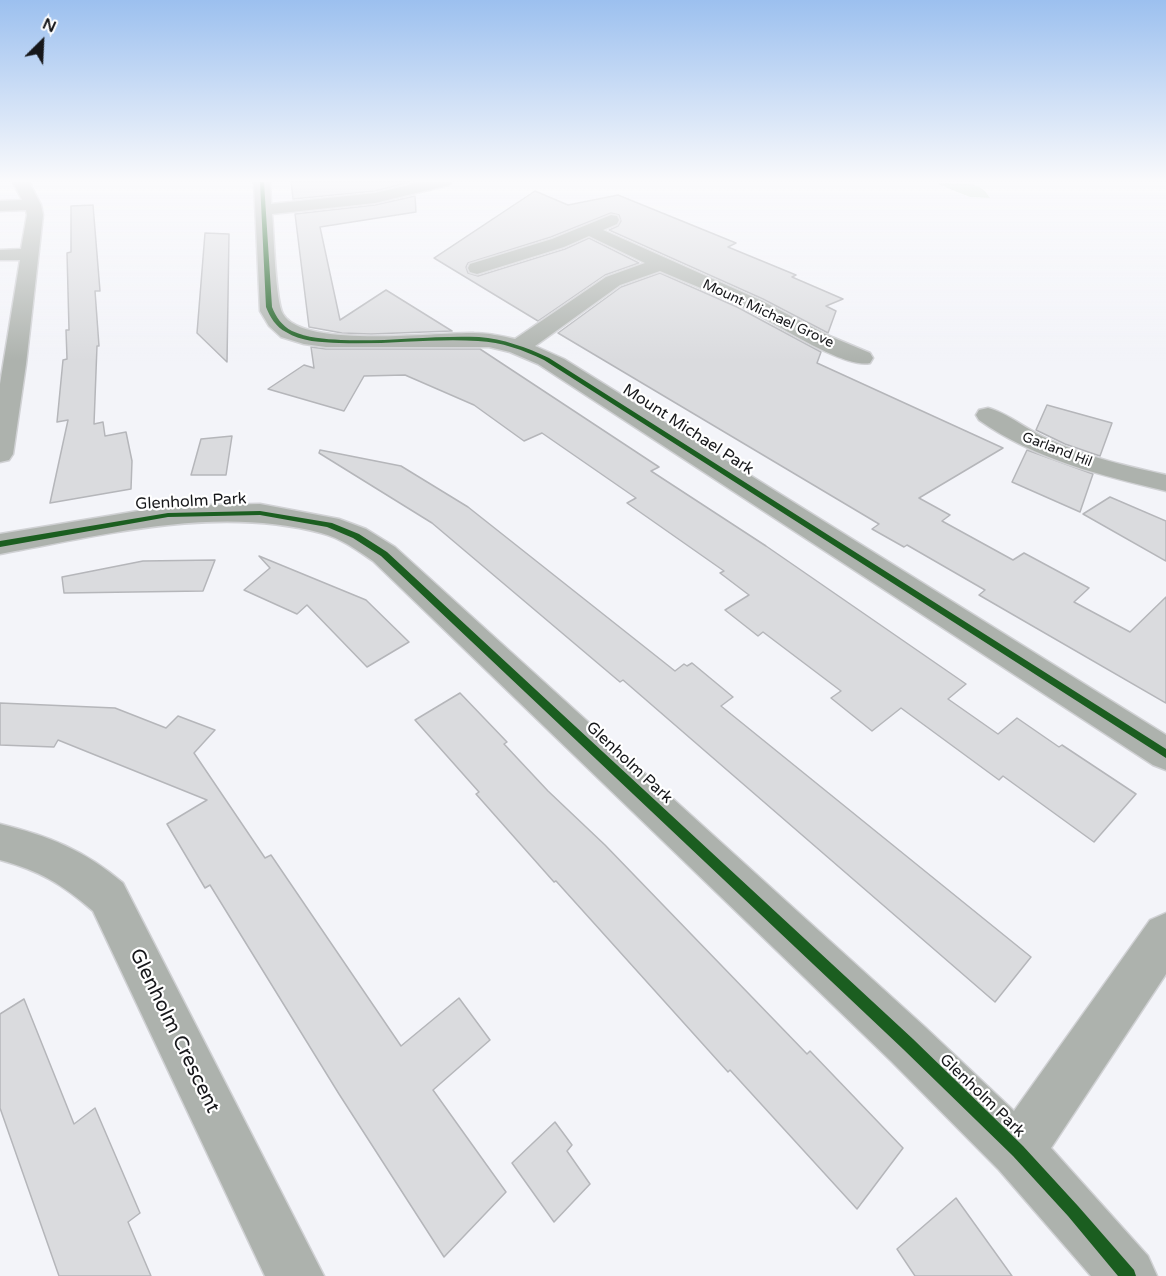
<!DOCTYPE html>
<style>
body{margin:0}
#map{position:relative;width:1166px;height:1276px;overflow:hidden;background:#f3f4f9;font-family:"Varela Round",sans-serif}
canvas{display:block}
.north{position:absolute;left:12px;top:12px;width:60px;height:60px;-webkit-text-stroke:4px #fff;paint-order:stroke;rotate:24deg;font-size:16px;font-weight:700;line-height:24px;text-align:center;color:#16171a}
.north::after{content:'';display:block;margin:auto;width:21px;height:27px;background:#16171a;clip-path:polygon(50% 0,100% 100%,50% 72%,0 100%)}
</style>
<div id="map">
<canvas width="1166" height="1276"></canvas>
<div class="north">N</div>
</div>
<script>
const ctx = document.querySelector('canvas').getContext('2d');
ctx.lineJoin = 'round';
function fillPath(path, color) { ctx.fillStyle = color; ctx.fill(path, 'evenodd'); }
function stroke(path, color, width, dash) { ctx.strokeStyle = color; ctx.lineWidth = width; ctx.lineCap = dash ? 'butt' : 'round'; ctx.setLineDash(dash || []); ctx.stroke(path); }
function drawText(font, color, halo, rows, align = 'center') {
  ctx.font = font + ' "Varela Round",sans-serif'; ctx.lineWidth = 4.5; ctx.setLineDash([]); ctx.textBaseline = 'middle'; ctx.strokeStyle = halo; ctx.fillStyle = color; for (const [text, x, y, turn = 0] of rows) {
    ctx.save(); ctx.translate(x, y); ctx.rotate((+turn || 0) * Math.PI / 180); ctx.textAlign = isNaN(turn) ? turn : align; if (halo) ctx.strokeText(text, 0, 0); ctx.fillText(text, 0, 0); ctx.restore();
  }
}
fillPath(new Path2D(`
 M 946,183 C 967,186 978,179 990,198 L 970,197 L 938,184 Z`), '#cae0c9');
const building = new Path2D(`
 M 291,182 L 410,182 L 375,191 L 293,199 Z
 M 535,191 L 568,205 L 618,195 L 736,243 L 728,247 L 796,275 L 792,277 L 843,299 L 826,306 L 836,311 L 828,333 L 763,299 L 609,230 L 618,226 L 621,221 L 619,215 L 611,213 L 551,237 L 468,263 L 466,267 L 468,273 L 478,276 L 565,249 L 589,238 L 639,263 L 605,275 L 538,321 L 434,258 Z
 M 415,196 L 416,212 L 320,227 L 340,320 L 386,290 L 452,331 L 371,334 L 342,333 L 309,327 L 295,214 L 375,205 Z
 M 93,205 L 100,291 L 95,291 L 99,346 L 97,346 L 94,424 L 103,422 L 105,436 L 126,432 L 132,461 L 131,489 L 50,503 L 68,420 L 57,422 L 63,360 L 67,359 L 66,330 L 69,330 L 67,253 L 71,252 L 71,206 Z
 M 205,233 L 229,234 L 227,362 L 197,333 Z
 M 660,273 L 737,307 L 821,352 L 817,363 L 1003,448 L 919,498 L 950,515 L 942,521 L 1013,560 L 1024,553 L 1089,588 L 1074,602 L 1130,632 L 1166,597 L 1166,703 L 979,595 L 985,590 L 907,545 L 904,547 L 872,529 L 879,524 L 558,333 L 621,287 Z
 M 311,347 L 326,349 L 480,349 L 659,467 L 651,471 L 766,546 L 966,684 L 948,699 L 998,734 L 1017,718 L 1059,747 L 1062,745 L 1136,794 L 1094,842 L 1003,776 L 999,780 L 901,708 L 872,731 L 831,698 L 841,691 L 763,632 L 758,636 L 725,610 L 749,595 L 720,573 L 724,571 L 627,503 L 636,498 L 542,433 L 524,441 L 474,405 L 405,375 L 364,376 L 344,411 L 268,389 L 304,365 L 314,368 Z
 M 1047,405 L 1112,423 L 1100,456 L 1065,444 L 1036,430 Z
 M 232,436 L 226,475 L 191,475 L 201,439 Z
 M 320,450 L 401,466 L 468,507 L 675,671 L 684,664 L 687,666 L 692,663 L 733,697 L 721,706 L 1031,957 L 995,1002 L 623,680 L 620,682 L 432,523 L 319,453 Z
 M 1027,450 L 1093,474 L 1080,512 L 1012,482 Z
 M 1110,497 L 1166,521 L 1166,561 L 1083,514 Z
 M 259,556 L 366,600 L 409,642 L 367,667 L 307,605 L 297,614 L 244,590 L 270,568 Z
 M 215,560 L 203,591 L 64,593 L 62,577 L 143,561 Z
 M 460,693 L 507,742 L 504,744 L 548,791 L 605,845 L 807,1054 L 810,1051 L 903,1148 L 857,1209 L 730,1070 L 728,1072 L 556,881 L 554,882 L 476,794 L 479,792 L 415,720 Z
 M 0,703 L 115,708 L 166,728 L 178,716 L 215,730 L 194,753 L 265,858 L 271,855 L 401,1046 L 459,998 L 490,1040 L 433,1090 L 506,1192 L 444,1257 L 339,1094 L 210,885 L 205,888 L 167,824 L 207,800 L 58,740 L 54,747 L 0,745 Z
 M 24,999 L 74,1124 L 95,1108 L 140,1213 L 128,1222 L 151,1276 L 59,1276 L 0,1108 L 0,1014 Z
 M 555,1122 L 572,1145 L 567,1151 L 590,1184 L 554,1222 L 512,1163 Z
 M 956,1198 L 1012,1276 L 915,1276 L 897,1249 Z`);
fillPath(building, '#dadbde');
stroke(building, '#b5b6ba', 1.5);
const minor = new Path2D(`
 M 13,182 L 29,182 L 41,205 L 43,215 L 26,364 L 13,454 L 9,460 L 0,462 L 0,384 L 20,260 L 0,260 L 0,250 L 21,249 L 27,215 L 26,210 L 0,211 L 0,201 L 22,200 Z
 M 254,182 L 270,182 L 271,204 L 375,193 L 422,182 L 451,182 L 449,185 L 375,203 L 272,214 C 274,233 275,301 283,314 C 303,349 435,332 474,333 C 488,333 502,336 515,339 L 606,277 L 645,263 L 589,236 L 564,247 L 477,274 L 470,272 L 468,268 L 470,264 L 552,239 L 611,215 L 617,216 L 619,220 L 617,224 L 603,230 L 762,301 L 827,335 L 870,353 L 873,358 L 870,363 C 844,369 775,323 749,310 C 720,295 690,284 660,271 L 620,285 L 535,346 L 564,359 L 1166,735 L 1166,770 L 1153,765 L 538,364 L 510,352 L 489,347 L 326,347 L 304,344 L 281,337 L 269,326 L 260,311 Z
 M 988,408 C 1006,412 1030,432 1050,440 C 1087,457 1127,466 1166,475 L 1166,491 C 1100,475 1036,460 979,420 L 976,415 L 979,410 Z
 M 260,504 L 339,519 L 366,529 L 395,547 L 925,1027 L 1014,1111 L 1150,920 L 1166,913 L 1166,974 L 1051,1148 L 1148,1256 L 1157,1276 L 1091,1276 L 999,1170 L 891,1061 L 373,561 C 357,550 341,538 321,533 C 216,505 105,535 0,554 L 0,534 L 168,506 Z
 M 0,824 C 49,836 84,850 123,883 L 324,1276 L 265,1276 L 93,911 C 62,884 40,871 0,860 Z`);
stroke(minor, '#d0d1d4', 3);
fillPath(minor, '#adb2ad');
fillPath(new Path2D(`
 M 260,182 L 264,182 L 272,307 C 276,317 282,326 292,331 C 307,338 325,339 341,340 C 387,342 433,335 479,337 C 503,339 526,347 549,358 L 1166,749 L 1166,758 L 544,360 C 523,350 502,342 478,341 C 432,338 386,345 339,343 C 322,342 301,342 286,332 C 276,327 270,317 266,307 Z
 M 260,511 L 332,523 L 359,534 L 387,552 L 913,1039 L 1023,1146 L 1078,1206 L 1134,1270 L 1136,1276 L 1118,1276 L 1068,1216 L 1013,1156 L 903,1049 L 381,556 L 353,538 L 327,527 L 260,515 L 168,517 L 0,547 L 0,541 L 168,513 Z`), '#1b5e20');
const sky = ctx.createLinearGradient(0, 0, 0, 361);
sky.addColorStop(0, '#9cc0ef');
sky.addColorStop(0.5, '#fafafc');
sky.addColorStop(1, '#fafafc00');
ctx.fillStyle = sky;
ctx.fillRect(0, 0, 1166, 361);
drawText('14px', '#16171a', '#fff', [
 ["Mount Michael Grove",768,314,25],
 ["Garland Hil",1057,450,21]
]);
drawText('16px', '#16171a', '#fff', [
 ["Mount Michael Park",688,430,33],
 ["Glenholm Park",191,502,-3],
 ["Glenholm Park",629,763,43],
 ["Glenholm Park",982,1096,44]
]);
drawText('20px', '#16171a', '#fff', [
 ["Glenholm Crescent",174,1031,64]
]);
</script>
